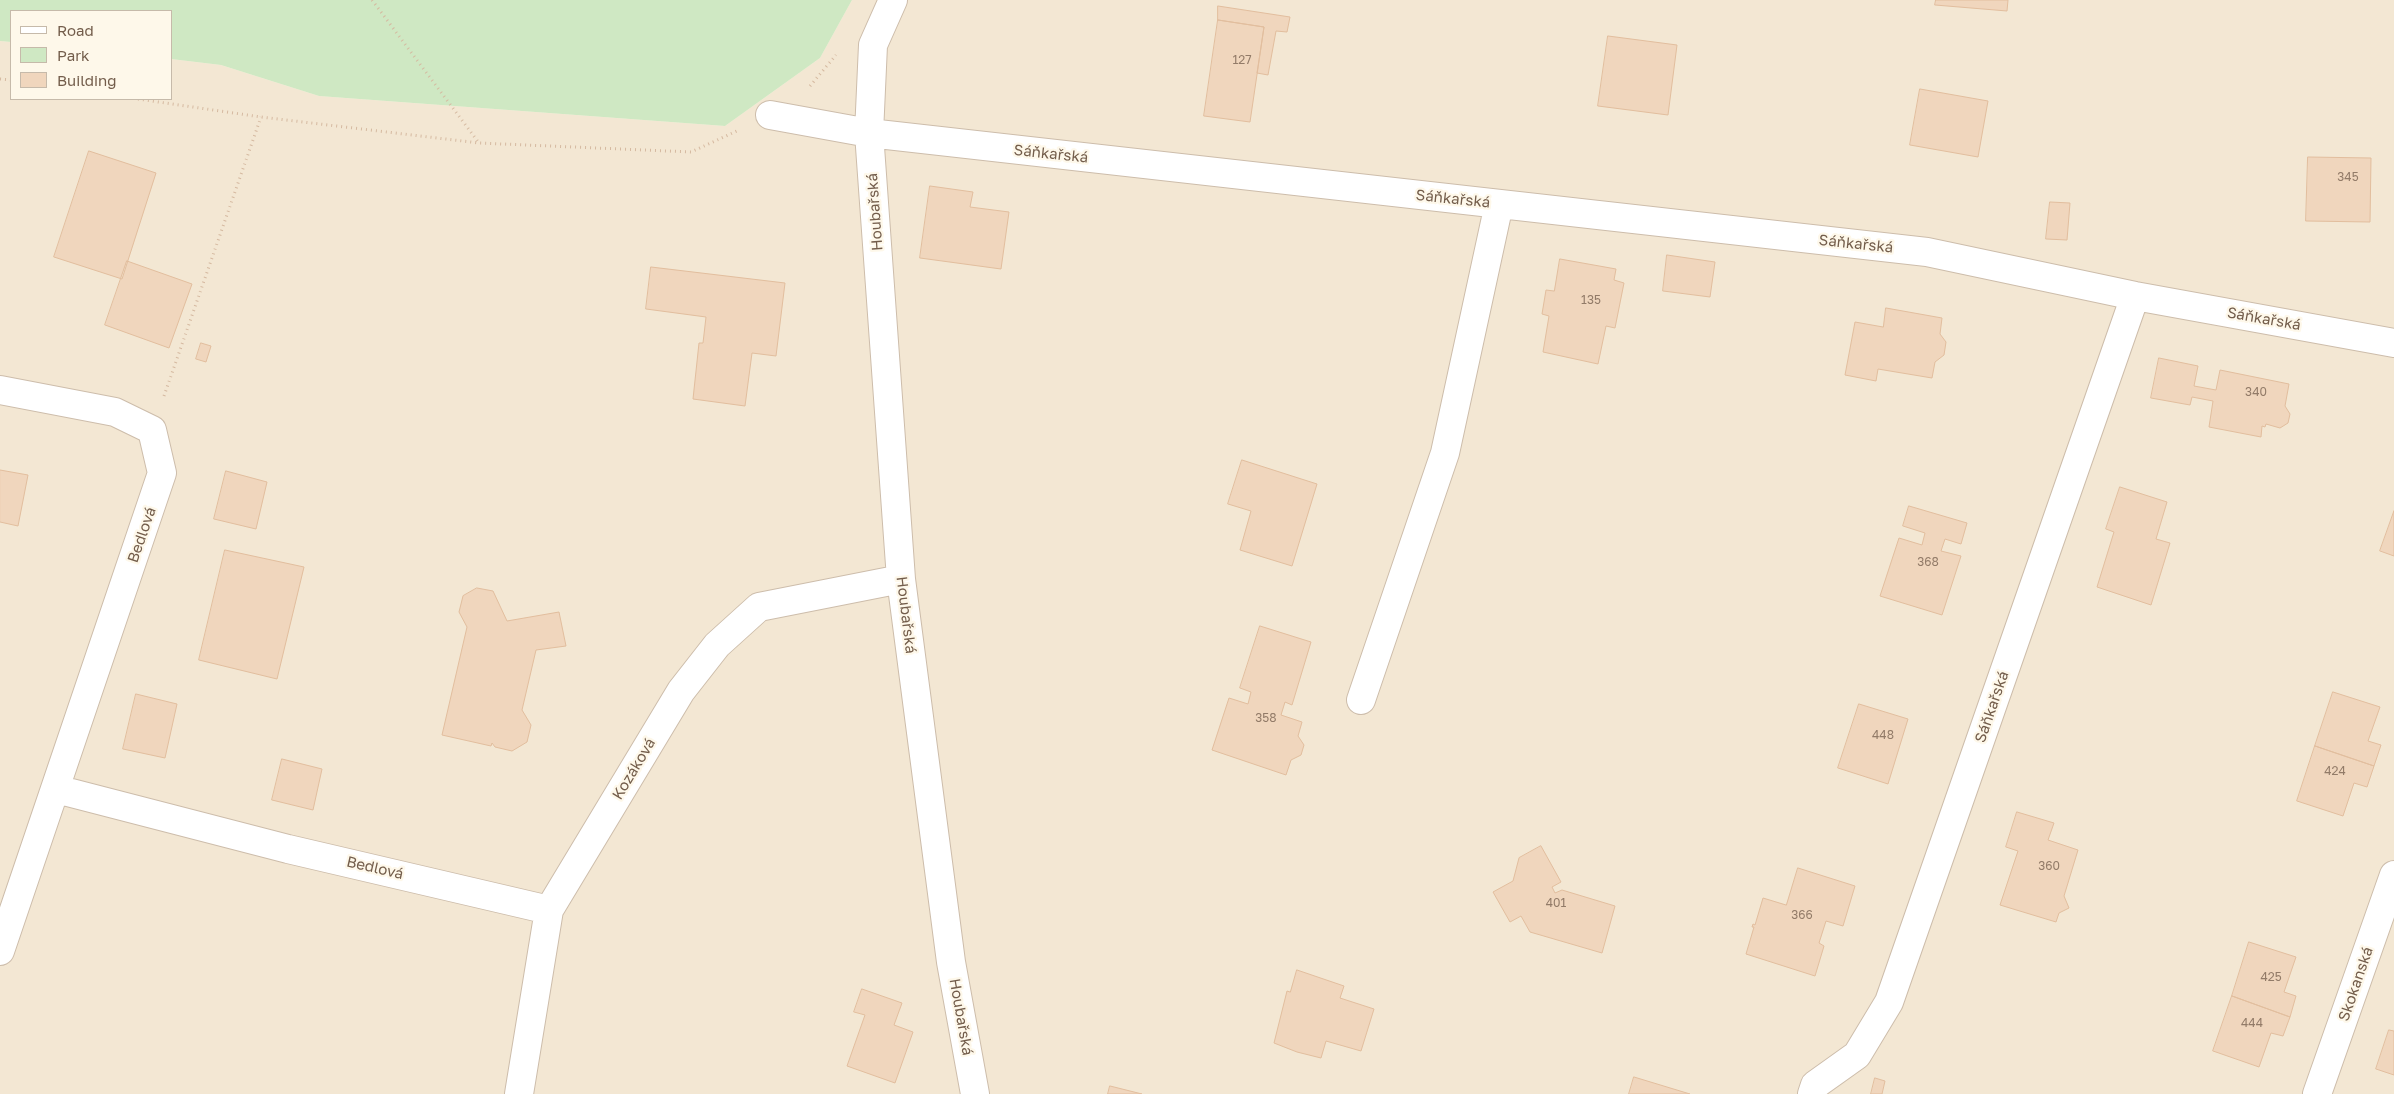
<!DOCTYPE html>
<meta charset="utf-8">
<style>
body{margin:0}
#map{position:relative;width:2394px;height:1094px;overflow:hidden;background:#fbf4e4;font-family:"Golos Text",sans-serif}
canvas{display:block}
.legend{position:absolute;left:10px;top:10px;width:162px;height:90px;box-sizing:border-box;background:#fef8ea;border:1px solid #c6baaa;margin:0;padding:6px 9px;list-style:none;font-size:15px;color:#735d4b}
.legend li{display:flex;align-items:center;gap:10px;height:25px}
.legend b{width:25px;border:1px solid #c6baaa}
</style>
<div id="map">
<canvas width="2394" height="1094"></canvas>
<ul class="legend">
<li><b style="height:6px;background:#fff"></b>Road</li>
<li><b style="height:14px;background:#cfe8c3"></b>Park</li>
<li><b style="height:14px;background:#f0d6bd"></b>Building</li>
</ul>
</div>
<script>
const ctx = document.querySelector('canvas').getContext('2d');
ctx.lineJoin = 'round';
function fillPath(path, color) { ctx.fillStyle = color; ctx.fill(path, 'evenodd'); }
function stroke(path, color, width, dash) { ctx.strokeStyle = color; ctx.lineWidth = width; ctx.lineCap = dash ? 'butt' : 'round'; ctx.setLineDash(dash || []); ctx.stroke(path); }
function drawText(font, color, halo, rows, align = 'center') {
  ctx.font = font + ' "Golos Text",sans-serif'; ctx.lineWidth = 4.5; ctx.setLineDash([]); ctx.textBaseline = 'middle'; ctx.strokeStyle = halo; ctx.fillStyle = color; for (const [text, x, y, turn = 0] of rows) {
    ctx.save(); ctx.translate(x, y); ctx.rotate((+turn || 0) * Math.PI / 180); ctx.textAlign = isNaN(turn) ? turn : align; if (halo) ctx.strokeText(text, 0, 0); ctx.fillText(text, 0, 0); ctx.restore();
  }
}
fillPath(new Path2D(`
 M 852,0 L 2394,0 L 2394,1094 L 0,1094 L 0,41 L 11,42 L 11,99 L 171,99 L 171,59 L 221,65 L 319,96 L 725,126 L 820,58 Z`), '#f3e7d3');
fillPath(new Path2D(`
 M 0,0 L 852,0 L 820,58 L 725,126 L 319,96 L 221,65 L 171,59 L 171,11 L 11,11 L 11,42 L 0,41 Z`), '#cfe8c3');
const building = new Path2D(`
 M 1936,0 L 2008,0 L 2007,11 L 1935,5 Z
 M 1218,6 L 1290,17 L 1287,32 L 1276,31 L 1268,75 L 1257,73 L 1264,27 L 1218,20 Z
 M 1218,20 L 1264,27 L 1250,122 L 1204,116 Z
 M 1608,36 L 1677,45 L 1668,115 L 1598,106 Z
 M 1920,89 L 1988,101 L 1978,157 L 1910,145 Z
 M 89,151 L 156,173 L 122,279 L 54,257 Z
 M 2308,157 L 2371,158 L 2370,222 L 2306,221 Z
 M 930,186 L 973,192 L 970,207 L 1009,212 L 1001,269 L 920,258 Z
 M 2050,202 L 2070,203 L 2067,240 L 2046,239 Z
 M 1667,255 L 1715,262 L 1710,297 L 1663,291 Z
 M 1560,259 L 1616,269 L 1614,280 L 1624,283 L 1615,328 L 1606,326 L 1598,364 L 1543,352 L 1549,316 L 1542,314 L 1546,290 L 1554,291 Z
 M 127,261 L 192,284 L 169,348 L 105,325 Z
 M 651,267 L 785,283 L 776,356 L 752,353 L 745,406 L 693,399 L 699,343 L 703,343 L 706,317 L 646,309 Z
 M 1886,308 L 1942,318 L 1940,334 L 1946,342 L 1944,355 L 1935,362 L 1932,378 L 1878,369 L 1876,381 L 1845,375 L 1855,322 L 1883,327 Z
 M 201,343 L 211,346 L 206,362 L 196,359 Z
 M 2159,358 L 2198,366 L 2194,386 L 2216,390 L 2220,370 L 2289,384 L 2285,406 L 2290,414 L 2288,423 L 2280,428 L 2266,424 L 2265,427 L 2262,426 L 2261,437 L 2209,427 L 2213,401 L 2192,397 L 2190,405 L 2151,398 Z
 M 1242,460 L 1317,484 L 1292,566 L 1240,550 L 1251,511 L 1228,504 Z
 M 0,470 L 28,475 L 18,526 L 0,522 Z
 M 226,471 L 267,482 L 256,529 L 214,519 Z
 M 2120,487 L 2167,502 L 2156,539 L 2170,543 L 2151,605 L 2097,587 L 2114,532 L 2106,529 Z
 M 1909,506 L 1967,523 L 1961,544 L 1945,539 L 1941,551 L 1961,556 L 1942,615 L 1880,596 L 1899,538 L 1922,545 L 1925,533 L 1903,526 Z
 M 2394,511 L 2394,556 L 2380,551 Z
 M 225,550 L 304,567 L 277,679 L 199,660 Z
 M 477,588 L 493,591 L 507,621 L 559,612 L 566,646 L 536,650 L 522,710 L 531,725 L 527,742 L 512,751 L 495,747 L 492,743 L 491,746 L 442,735 L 467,627 L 459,612 L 463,596 Z
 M 1260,626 L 1311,642 L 1292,705 L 1285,702 L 1281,715 L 1302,722 L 1298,736 L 1304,745 L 1301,755 L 1291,760 L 1286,775 L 1212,750 L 1229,698 L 1248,704 L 1251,692 L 1240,688 Z
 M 2333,692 L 2380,707 L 2368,741 L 2381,745 L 2374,766 L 2315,746 Z
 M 136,694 L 177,704 L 165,758 L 123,749 Z
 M 1859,704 L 1908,719 L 1888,784 L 1838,768 Z
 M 2315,746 L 2374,766 L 2367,787 L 2354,783 L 2343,816 L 2297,801 Z
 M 282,759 L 322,769 L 313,810 L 272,800 Z
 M 2017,812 L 2054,823 L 2048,840 L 2078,850 L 2064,896 L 2069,908 L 2059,913 L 2056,922 L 2000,905 L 2018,851 L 2006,847 Z
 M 1541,846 L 1561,882 L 1552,887 L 1555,893 L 1562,890 L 1615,906 L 1602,953 L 1530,932 L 1521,916 L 1510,922 L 1493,892 L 1513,881 L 1519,858 Z
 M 1798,868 L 1855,886 L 1843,926 L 1826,921 L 1819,943 L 1824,946 L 1815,976 L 1746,954 L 1754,927 L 1752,927 L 1753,924 L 1755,925 L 1763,898 L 1786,905 Z
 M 2249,942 L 2296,957 L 2284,992 L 2296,996 L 2290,1017 L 2232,996 Z
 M 1297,970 L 1344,986 L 1340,998 L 1374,1009 L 1361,1051 L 1326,1041 L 1321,1058 L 1297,1052 L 1274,1043 L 1287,991 L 1290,992 Z
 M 862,989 L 902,1003 L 894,1025 L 913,1032 L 895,1083 L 847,1066 L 865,1015 L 854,1012 Z
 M 2232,996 L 2290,1017 L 2283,1036 L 2271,1033 L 2259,1067 L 2213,1051 Z
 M 2389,1030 L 2394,1031 L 2394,1075 L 2376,1069 Z
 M 1634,1077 L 1690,1094 L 1629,1094 Z
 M 1875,1078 L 1885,1081 L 1882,1094 L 1871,1094 Z
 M 1110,1086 L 1142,1094 L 1108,1094 Z`);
fillPath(building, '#f0d6bd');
stroke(building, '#e2be9e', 1);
const minor = new Path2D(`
 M 893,0 L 873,45 L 869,133 L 901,579 L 951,962 L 975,1094
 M 770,115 L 869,133 L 1927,252 L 2135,296 L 2394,343
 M 0,390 L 115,412 L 152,430 L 162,473 L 0,951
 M 1361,700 L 1445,453 L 1499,204
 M 56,789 L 288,849 L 549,910
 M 519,1094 L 549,910 L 681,691 L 717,645 L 759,607 L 901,579
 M 1812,1094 L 1815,1085 L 1857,1055 L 1889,1002 L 2135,296
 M 2317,1094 L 2394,875`);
stroke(minor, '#cdbdab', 30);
stroke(new Path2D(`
 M 372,0 L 479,143
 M 0,79 L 11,80
 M 810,86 L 836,55
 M 138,99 L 261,117 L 479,143 L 691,152 L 739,130
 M 164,396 L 261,117`), '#d5b9a0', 3, [1, 4]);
stroke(minor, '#fff', 28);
drawText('12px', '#927b68', null, [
 ["127",1242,60],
 ["345",2348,177],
 ["135",1591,300],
 ["340",2256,392],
 ["368",1928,562],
 ["358",1266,718],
 ["448",1883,735],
 ["424",2335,771],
 ["360",2049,866],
 ["401",1556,903],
 ["366",1802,915],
 ["425",2271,977],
 ["444",2252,1023]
]);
drawText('15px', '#735d4b', '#fef8ea', [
 ["Sáňkařská",1051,154,6],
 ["Sáňkařská",1453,199,6],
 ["Houbařská",875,212,-94],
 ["Sáňkařská",1856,244,6],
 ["Sáňkařská",2264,319,10],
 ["Bedlová",142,535,-71],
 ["Houbařská",906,615,83],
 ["Sáňkařská",1992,707,-71],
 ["Kozáková",634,769,-59],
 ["Bedlová",375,868,13],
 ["Skokanská",2356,984,-71],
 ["Houbařská",961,1017,80]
]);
</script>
